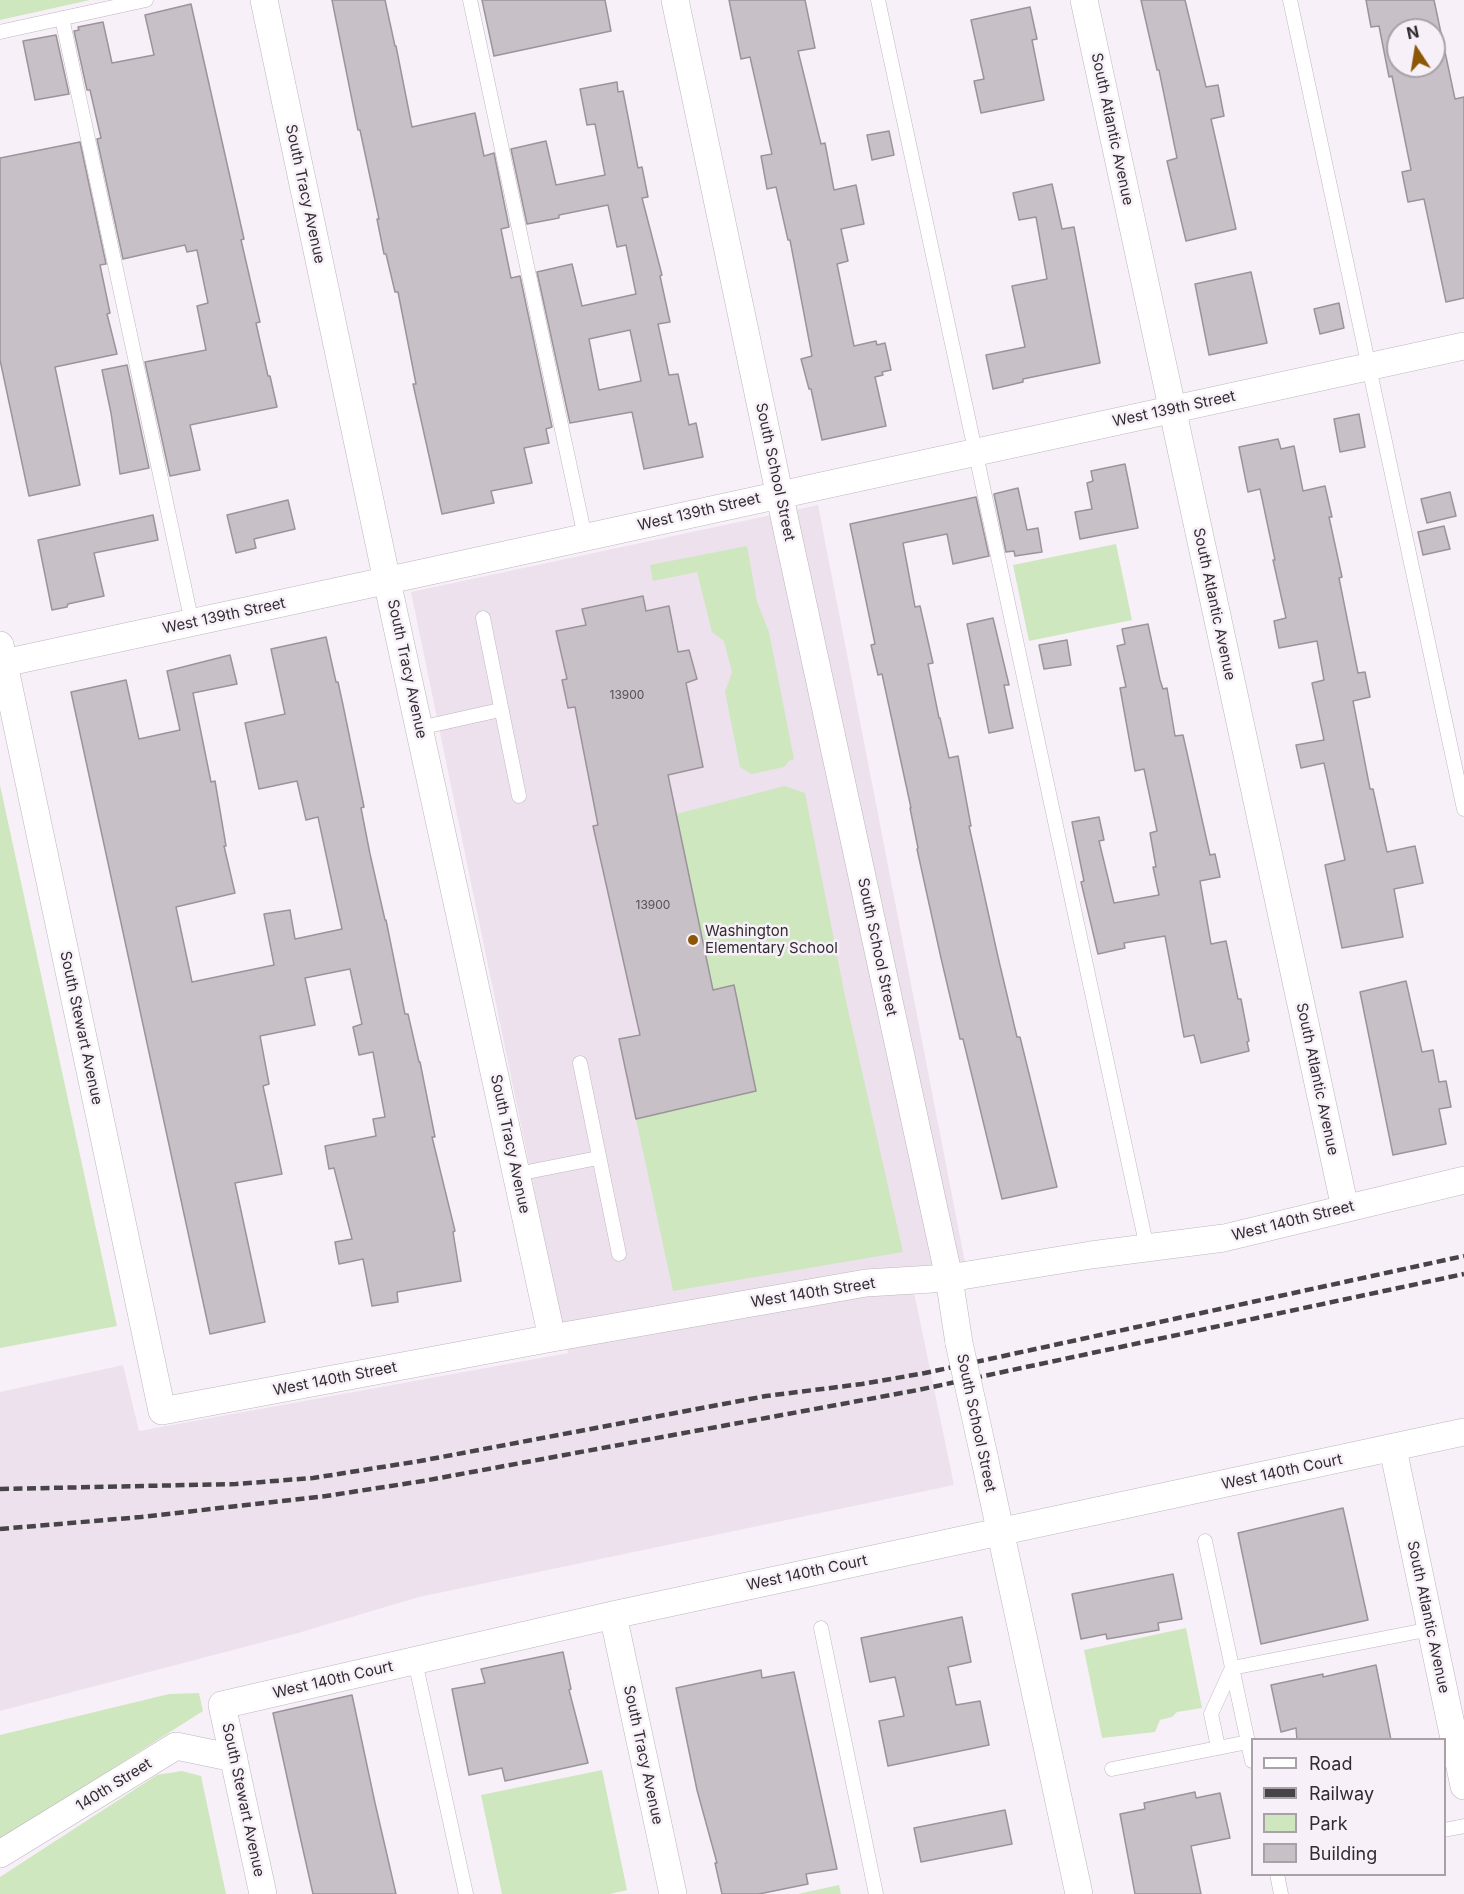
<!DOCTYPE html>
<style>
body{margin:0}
#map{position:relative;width:1464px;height:1894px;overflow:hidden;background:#f8f0f8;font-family:Inter,sans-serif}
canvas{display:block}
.legend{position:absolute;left:1251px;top:1738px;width:195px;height:138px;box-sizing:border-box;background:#f8f0f8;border:2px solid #a8a2a8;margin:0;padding:8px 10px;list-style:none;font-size:18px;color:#302d30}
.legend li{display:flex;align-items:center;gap:12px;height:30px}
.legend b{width:30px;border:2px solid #a8a2a8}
.north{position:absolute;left:1386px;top:18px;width:60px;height:60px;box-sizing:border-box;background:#f8f0f8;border:2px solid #a8a2a8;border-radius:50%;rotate:348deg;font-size:16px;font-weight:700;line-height:24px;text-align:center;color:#302d30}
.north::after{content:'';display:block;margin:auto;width:21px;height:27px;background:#8c5806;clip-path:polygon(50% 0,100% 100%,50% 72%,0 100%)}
</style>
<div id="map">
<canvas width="1464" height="1894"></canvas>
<ul class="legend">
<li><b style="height:8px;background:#fff"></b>Road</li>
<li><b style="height:8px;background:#474447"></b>Railway</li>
<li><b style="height:16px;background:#cee7be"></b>Park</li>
<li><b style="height:16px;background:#c7c0c7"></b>Building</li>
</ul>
<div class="north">N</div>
</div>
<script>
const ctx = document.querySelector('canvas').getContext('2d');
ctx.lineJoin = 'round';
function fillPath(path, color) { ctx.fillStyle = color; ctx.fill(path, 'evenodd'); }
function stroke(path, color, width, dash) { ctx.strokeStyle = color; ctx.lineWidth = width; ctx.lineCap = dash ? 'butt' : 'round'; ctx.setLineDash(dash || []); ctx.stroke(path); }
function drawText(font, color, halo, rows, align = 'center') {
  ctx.font = font + ' Inter,sans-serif'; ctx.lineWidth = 5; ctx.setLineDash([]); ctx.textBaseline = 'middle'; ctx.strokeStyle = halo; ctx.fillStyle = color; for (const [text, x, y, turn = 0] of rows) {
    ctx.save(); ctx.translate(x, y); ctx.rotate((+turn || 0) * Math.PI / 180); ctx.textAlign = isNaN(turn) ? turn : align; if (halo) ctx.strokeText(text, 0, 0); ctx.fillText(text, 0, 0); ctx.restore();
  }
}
fillPath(new Path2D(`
 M 818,505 L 970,1288 L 914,1292 L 954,1485 L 419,1597 L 298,1633 L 0,1711 L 0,1392 L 123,1365 L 139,1431 L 568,1353 L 411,592 Z`), '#ede1ed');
fillPath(new Path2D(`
 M 0,0 L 90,0 L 0,20 Z
 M 1116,544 L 1132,620 L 1029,641 L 1013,565 Z
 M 747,546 L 757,602 L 769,632 L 794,759 L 789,761 L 784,767 L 752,774 L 740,767 L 725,692 L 732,672 L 724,641 L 712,632 L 697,572 L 653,581 L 650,565 Z
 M 0,785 L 117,1326 L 0,1348 Z
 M 785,786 L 805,793 L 846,1001 L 903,1252 L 673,1291 L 636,1119 L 756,1090 L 734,985 L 713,990 L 676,814 Z
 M 1186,1628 L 1202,1708 L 1177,1712 L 1172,1717 L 1160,1720 L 1155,1732 L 1102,1738 L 1084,1650 Z
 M 199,1693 L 203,1711 L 0,1840 L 0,1735 L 169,1694 Z
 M 602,1770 L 627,1890 L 610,1894 L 502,1894 L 481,1795 Z
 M 182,1771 L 201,1776 L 226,1894 L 0,1894 L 0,1877 L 157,1775 Z
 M 839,1885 L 841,1894 L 798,1894 Z`), '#cee7be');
const building = new Path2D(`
 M 332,0 L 385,0 L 395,46 L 396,46 L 412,127 L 475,113 L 484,156 L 494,153 L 509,227 L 501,229 L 511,278 L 520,276 L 552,427 L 546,429 L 549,443 L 524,448 L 532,483 L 491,491 L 494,503 L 442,514 L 413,384 L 416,384 L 398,292 L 395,292 L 386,254 L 384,254 L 377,219 L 379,219 L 360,130 L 358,130 Z
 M 482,0 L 605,0 L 611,31 L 494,56 Z
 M 729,0 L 805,0 L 815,48 L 798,51 L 821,144 L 825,143 L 834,190 L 856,185 L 864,224 L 841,229 L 848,261 L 837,264 L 854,346 L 876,341 L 877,345 L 885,343 L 891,370 L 882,372 L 883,375 L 875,377 L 886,426 L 822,440 L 811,389 L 809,389 L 801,359 L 812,356 L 790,240 L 788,240 L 776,187 L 767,189 L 761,156 L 772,154 L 750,57 L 741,59 Z
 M 1141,0 L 1185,0 L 1206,87 L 1218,85 L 1224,116 L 1211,119 L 1236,229 L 1186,241 L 1167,161 L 1177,158 L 1159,70 L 1157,70 Z
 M 1366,0 L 1434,0 L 1455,99 L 1464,97 L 1464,298 L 1446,302 L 1424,199 L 1408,202 L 1402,172 L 1411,170 L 1392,76 L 1389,77 L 1379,26 L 1371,27 ZM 1398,30 L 1434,30 L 1434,66 L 1398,66 Z
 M 191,4 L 244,239 L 241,240 L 260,322 L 256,323 L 268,376 L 270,376 L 277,407 L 190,425 L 200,470 L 170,476 L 145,362 L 206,350 L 197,306 L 208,303 L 197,250 L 187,252 L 185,245 L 123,259 L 97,139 L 101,138 L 90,90 L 87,90 L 74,31 L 79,30 L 78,27 L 103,22 L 112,63 L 154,55 L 145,15 Z
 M 1030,7 L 1037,39 L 1032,40 L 1044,100 L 981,113 L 974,81 L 984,79 L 971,20 Z
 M 56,35 L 69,94 L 35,100 L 23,41 Z
 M 617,82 L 618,92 L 623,91 L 638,168 L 642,167 L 648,197 L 642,198 L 662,275 L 660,276 L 670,322 L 658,324 L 669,375 L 678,374 L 689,425 L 696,423 L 703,457 L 644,469 L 632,412 L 570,423 L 537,272 L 572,264 L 582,306 L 636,294 L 626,245 L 617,247 L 608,205 L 559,215 L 559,218 L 527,224 L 511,149 L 546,141 L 556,185 L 605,175 L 595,124 L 587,125 L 580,89 ZM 630,330 L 641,381 L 599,390 L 589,339 Z
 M 889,131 L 894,155 L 872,160 L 867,135 Z
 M 80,142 L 106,264 L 100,265 L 110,313 L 107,314 L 117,354 L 55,367 L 80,485 L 29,496 L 0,360 L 0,158 Z
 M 1052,184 L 1062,229 L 1074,227 L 1100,363 L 1023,379 L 1023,382 L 993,389 L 986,355 L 1025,347 L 1012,286 L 1047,279 L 1036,217 L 1019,220 L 1013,193 Z
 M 1251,272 L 1267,343 L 1209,355 L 1195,284 Z
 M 1339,303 L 1344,328 L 1320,334 L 1314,309 Z
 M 127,365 L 149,468 L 120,474 L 111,413 L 102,370 Z
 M 1359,414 L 1365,447 L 1340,452 L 1334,419 Z
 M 1278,439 L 1281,449 L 1294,446 L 1303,491 L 1325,486 L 1332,517 L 1329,517 L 1342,577 L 1339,578 L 1358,673 L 1365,672 L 1370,697 L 1353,701 L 1370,789 L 1373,789 L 1387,852 L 1415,846 L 1423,883 L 1394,889 L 1403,937 L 1342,948 L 1325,865 L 1345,860 L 1324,763 L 1301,768 L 1296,745 L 1324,740 L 1312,683 L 1324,680 L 1317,641 L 1279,648 L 1274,621 L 1286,618 L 1273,560 L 1275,560 L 1260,489 L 1248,492 L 1239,447 Z
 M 1125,464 L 1138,528 L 1080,539 L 1075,512 L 1092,509 L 1087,483 L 1093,481 L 1091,471 Z
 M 1018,488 L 1027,530 L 1038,528 L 1042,552 L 1015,556 L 1014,551 L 1006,552 L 994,494 Z
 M 1450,492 L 1456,516 L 1427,523 L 1421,499 Z
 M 976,497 L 989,556 L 953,564 L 947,534 L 903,543 L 915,607 L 920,606 L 933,663 L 928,664 L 939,718 L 940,718 L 949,758 L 958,756 L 971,826 L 969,826 L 998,957 L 1017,1037 L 1020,1037 L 1057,1187 L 1002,1199 L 963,1039 L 960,1039 L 941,958 L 917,849 L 918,848 L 910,808 L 911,808 L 882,674 L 878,675 L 871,645 L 875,644 L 850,524 Z
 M 288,500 L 295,529 L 254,539 L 256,548 L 236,553 L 227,515 Z
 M 153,515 L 158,540 L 94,553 L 104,596 L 68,604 L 67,607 L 52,610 L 38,540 Z
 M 1444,526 L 1450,549 L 1423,555 L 1418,532 Z
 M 643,596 L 646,611 L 669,606 L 678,652 L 689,650 L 697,679 L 686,683 L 703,767 L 668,775 L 713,990 L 734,985 L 756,1091 L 636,1119 L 619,1039 L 640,1035 L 593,826 L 598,825 L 575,707 L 568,708 L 562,680 L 567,679 L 556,631 L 586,625 L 582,609 Z
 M 993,618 L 1009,685 L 1004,685 L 1013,728 L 989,733 L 967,624 Z
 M 1148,624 L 1160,680 L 1163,689 L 1167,688 L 1175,736 L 1183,735 L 1210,855 L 1215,854 L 1220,877 L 1200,881 L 1211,944 L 1226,941 L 1238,999 L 1241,999 L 1249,1041 L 1247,1042 L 1249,1051 L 1201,1063 L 1194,1035 L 1184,1037 L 1165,936 L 1124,943 L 1125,948 L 1098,954 L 1081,882 L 1084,881 L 1072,822 L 1099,817 L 1104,840 L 1099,841 L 1114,903 L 1159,895 L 1153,867 L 1156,867 L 1150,833 L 1157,831 L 1144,769 L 1135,771 L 1120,688 L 1126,687 L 1117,646 L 1125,644 L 1122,629 Z
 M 326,637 L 336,682 L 338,682 L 343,705 L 364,807 L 361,808 L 370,854 L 385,920 L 386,920 L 405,1014 L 408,1014 L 419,1062 L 420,1062 L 435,1137 L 432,1137 L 455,1231 L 453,1232 L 461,1281 L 397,1292 L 398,1302 L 372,1306 L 363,1259 L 339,1264 L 335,1242 L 352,1239 L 334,1168 L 329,1169 L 325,1146 L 376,1136 L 373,1119 L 385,1117 L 373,1052 L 359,1055 L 353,1027 L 362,1024 L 350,969 L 305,978 L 315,1025 L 260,1036 L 269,1084 L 263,1086 L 282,1174 L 235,1183 L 265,1322 L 210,1334 L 71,692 L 126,680 L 139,739 L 180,730 L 167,671 L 230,655 L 237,684 L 193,693 L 211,782 L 215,781 L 226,846 L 224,846 L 235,893 L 176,907 L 192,982 L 274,965 L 264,914 L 290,910 L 295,939 L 342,929 L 318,817 L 306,820 L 297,781 L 259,789 L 245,723 L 285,714 L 271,649 Z
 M 1067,640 L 1071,665 L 1044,669 L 1039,645 Z
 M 1406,981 L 1422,1052 L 1433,1050 L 1439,1082 L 1446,1081 L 1451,1107 L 1439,1109 L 1446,1144 L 1393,1155 L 1360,992 Z
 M 1343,1508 L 1368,1620 L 1261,1644 L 1238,1533 Z
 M 1173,1574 L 1182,1619 L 1158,1623 L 1159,1630 L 1107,1639 L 1106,1634 L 1081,1639 L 1072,1594 Z
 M 962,1617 L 971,1662 L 948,1667 L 956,1705 L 980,1701 L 989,1745 L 888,1766 L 879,1721 L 904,1716 L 895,1677 L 870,1682 L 861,1638 Z
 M 563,1652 L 571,1689 L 569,1690 L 588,1763 L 505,1781 L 502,1768 L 469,1775 L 452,1689 L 485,1683 L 481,1669 Z
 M 1376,1665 L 1391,1740 L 1297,1740 L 1296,1728 L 1281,1732 L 1271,1685 L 1323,1674 L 1323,1677 Z
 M 761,1670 L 762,1678 L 794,1672 L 837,1869 L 806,1874 L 808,1884 L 759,1894 L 722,1894 L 715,1863 L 717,1863 L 697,1790 L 676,1688 Z
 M 352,1695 L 375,1803 L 396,1894 L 313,1894 L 299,1832 L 273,1713 Z
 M 1195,1792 L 1196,1798 L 1220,1793 L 1230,1838 L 1191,1846 L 1201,1894 L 1135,1894 L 1120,1814 L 1145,1809 L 1144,1803 Z
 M 1005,1810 L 1012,1844 L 921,1862 L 914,1828 Z`);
fillPath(building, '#c7c0c7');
stroke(building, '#9b949b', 1.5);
const service = new Path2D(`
 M 470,0 L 585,537
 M 878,0 L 1147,1248
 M 1290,0 L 1464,809
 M 62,18 L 192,623
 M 0,32 L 146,0
 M 483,618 L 519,796
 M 419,728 L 500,710
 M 580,1063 L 619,1254
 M 517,1174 L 598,1158
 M 1205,1541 L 1252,1761
 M 821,1628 L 876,1894
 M 415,1661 L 466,1894
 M 1218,1747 L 1211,1714 L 1232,1668 L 1431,1629
 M 1112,1769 L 1248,1742
 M 1444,1830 L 1464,1826
 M 1277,1874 L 1281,1894`);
const minor = new Path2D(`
 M 264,0 L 387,581 L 552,1338
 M 675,0 L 787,530 L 949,1278 L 959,1343
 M 1084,0 L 1345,1208
 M 0,645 L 162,1411 L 552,1338 L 866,1283 L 949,1278 L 1091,1255 L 1224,1238 L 1464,1180
 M 4,663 C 491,559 977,451 1464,346
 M 1393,1449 L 1464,1786
 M 984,1456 L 1079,1894
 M 613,1615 L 673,1894
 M 0,1854 L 176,1746 L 234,1758
 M 263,1894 L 222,1705 L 613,1615 L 1464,1432`);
stroke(service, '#beb6be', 15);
stroke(minor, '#beb6be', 28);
stroke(service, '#fff', 14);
stroke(minor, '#fff', 27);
stroke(new Path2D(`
 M 0,1489 L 236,1484 L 313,1478 L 420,1461 L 766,1396 L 862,1384 L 925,1373 L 1464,1256
 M 0,1529 L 141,1517 L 326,1496 L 423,1481 L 918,1390 L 1464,1274`), '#474447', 4.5, [9, 4.5]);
const minorBridge = new Path2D(`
 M 959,1343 L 984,1456`);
stroke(minorBridge, '#beb6be', 28, []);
stroke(minorBridge, '#fff', 27);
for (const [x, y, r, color] of [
 [693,940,6,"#8c5806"]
]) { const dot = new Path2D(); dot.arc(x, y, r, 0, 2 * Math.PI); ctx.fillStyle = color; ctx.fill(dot); stroke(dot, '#f8f0f8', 2); }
drawText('12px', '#565256', null, [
 ["13900",627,695],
 ["13900",653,905]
]);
drawText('15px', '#302d30', '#f8f0f8', [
 ["South Atlantic Avenue",1112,129,78],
 ["South Tracy Avenue",305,194,78],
 ["West 139th Street",1174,409,-12],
 ["South School Street",775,472,78],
 ["West 139th Street",699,512,-13],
 ["South Atlantic Avenue",1214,604,78],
 ["West 139th Street",224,616,-12],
 ["South Tracy Avenue",407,669,78],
 ["South School Street",877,947,78],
 ["South Stewart Avenue",81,1028,78],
 ["South Atlantic Avenue",1317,1079,78],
 ["South Tracy Avenue",510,1144,78],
 ["West 140th Street",1293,1221,-14],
 ["West 140th Street",813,1293,-9],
 ["West 140th Street",335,1379,-11],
 ["South School Street",976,1423,78],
 ["West 140th Court",1282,1472,-12],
 ["West 140th Court",807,1573,-12],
 ["South Atlantic Avenue",1428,1617,78],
 ["West 140th Court",333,1680,-13],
 ["South Tracy Avenue",643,1755,78],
 ["140th Street",114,1785,-32],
 ["South Stewart Avenue",243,1800,78]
]);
drawText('15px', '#302d30', '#f8f0f8', [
 ["Washington",705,931],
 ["Elementary School",705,948]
], 'left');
</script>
